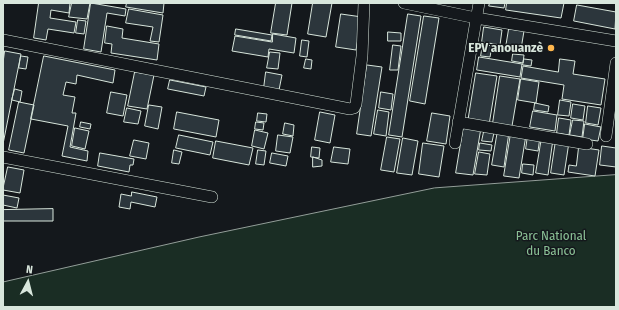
<!DOCTYPE html>
<meta charset="utf-8">
<style>
body{margin:0}
#map{position:relative;width:619px;height:310px;overflow:hidden;background:#14181c;font-family:"Fira Sans Condensed",sans-serif}
canvas{display:block}
.frame{position:absolute;inset:0;border:4px solid #d8e6dc;pointer-events:none}
.north{position:absolute;left:8px;top:262px;width:40px;height:40px;-webkit-text-stroke:3px #14181c;paint-order:stroke;rotate:7deg;font-size:11px;font-weight:700;line-height:16px;text-align:center;color:#d8e6dc}
.north::after{content:'';display:block;margin:auto;width:14px;height:18px;background:#d8e6dc;clip-path:polygon(50% 0,100% 100%,50% 72%,0 100%)}
</style>
<div id="map">
<canvas width="619" height="310"></canvas>
<div class="frame"></div>
<div class="north">N</div>
</div>
<script>
const ctx = document.querySelector('canvas').getContext('2d');
ctx.lineJoin = 'round';
function fillPath(path, color) { ctx.fillStyle = color; ctx.fill(path, 'evenodd'); }
function stroke(path, color, width, dash) { ctx.strokeStyle = color; ctx.lineWidth = width; ctx.lineCap = dash ? 'butt' : 'round'; ctx.setLineDash(dash || []); ctx.stroke(path); }
function drawText(font, color, halo, rows, align = 'center') {
  ctx.font = font + ' "Fira Sans Condensed",sans-serif'; ctx.lineWidth = 3; ctx.setLineDash([]); ctx.textBaseline = 'middle'; ctx.strokeStyle = halo; ctx.fillStyle = color; for (const [text, x, y, turn = 0] of rows) {
    ctx.save(); ctx.translate(x, y); ctx.rotate((+turn || 0) * Math.PI / 180); ctx.textAlign = isNaN(turn) ? turn : align; if (halo) ctx.strokeText(text, 0, 0); ctx.fillText(text, 0, 0); ctx.restore();
  }
}
const green = new Path2D(`
 M 616,175 L 616,307 L 3,307 L 3,282 L 199,237 L 434,188 Z`);
fillPath(green, '#1a2d24');
stroke(green, '#939e99', 1);
const building = new Path2D(`
 M 39,3 L 70,3 L 69,13 L 51,10 L 50,18 L 76,22 L 74,33 L 48,29 L 46,40 L 34,38 Z
 M 72,3 L 90,3 L 87,19 L 69,17 Z
 M 91,3 L 126,9 L 125,16 L 107,13 L 101,52 L 84,49 Z
 M 127,3 L 164,3 L 163,13 L 126,7 Z
 M 276,3 L 292,3 L 287,35 L 271,33 Z
 M 313,3 L 332,3 L 326,37 L 308,34 Z
 M 490,3 L 505,3 L 504,8 L 489,6 Z
 M 507,3 L 564,3 L 561,18 L 506,10 Z
 M 577,5 L 616,12 L 615,29 L 574,21 Z
 M 129,9 L 163,15 L 159,42 L 150,41 L 153,27 L 126,23 Z
 M 341,14 L 362,17 L 356,50 L 336,47 Z
 M 408,14 L 421,16 L 402,137 L 389,135 Z
 M 424,16 L 439,18 L 425,104 L 410,101 Z
 M 78,20 L 86,21 L 84,34 L 76,33 Z
 M 107,26 L 123,29 L 122,38 L 159,44 L 157,60 L 111,53 L 112,44 L 105,43 Z
 M 484,27 L 502,30 L 500,45 L 482,42 Z
 M 236,29 L 272,35 L 271,41 L 235,35 Z
 M 509,29 L 524,31 L 521,49 L 506,47 Z
 M 388,32 L 401,33 L 401,41 L 388,41 Z
 M 273,34 L 296,38 L 294,53 L 269,49 L 268,57 L 232,51 L 235,36 L 272,42 Z
 M 302,40 L 309,41 L 307,57 L 300,56 Z
 M 483,44 L 492,46 L 490,57 L 481,56 Z
 M 393,45 L 401,46 L 398,70 L 390,70 Z
 M 5,51 L 21,54 L 3,144 L 3,63 Z
 M 270,52 L 280,53 L 278,69 L 267,68 Z
 M 513,54 L 524,55 L 523,63 L 512,61 Z
 M 21,56 L 28,57 L 26,69 L 19,68 Z
 M 44,56 L 115,70 L 113,83 L 77,75 L 76,84 L 66,82 L 63,95 L 75,97 L 72,113 L 76,113 L 70,147 L 88,151 L 87,161 L 62,156 L 68,126 L 31,119 Z
 M 479,57 L 522,64 L 520,77 L 477,70 Z
 M 306,59 L 312,60 L 311,69 L 304,68 Z
 M 524,59 L 532,60 L 531,66 L 523,65 Z
 M 560,59 L 575,61 L 573,74 L 605,79 L 601,105 L 562,99 L 564,85 L 521,78 L 523,66 L 558,72 Z
 M 367,65 L 382,67 L 371,136 L 357,134 Z
 M 135,72 L 154,75 L 147,109 L 128,106 Z
 M 266,72 L 282,75 L 279,90 L 264,88 Z
 M 476,73 L 497,76 L 489,125 L 468,122 Z
 M 500,76 L 520,79 L 512,126 L 493,123 Z
 M 521,79 L 539,82 L 536,103 L 518,100 Z
 M 170,80 L 206,87 L 204,96 L 168,89 Z
 M 15,89 L 22,91 L 20,102 L 12,100 Z
 M 111,92 L 127,95 L 123,116 L 107,113 Z
 M 381,92 L 393,94 L 391,110 L 379,108 Z
 M 560,100 L 571,102 L 569,116 L 558,115 Z
 M 19,102 L 34,105 L 24,153 L 9,150 Z
 M 535,103 L 549,106 L 548,112 L 534,110 Z
 M 573,104 L 585,106 L 583,120 L 571,118 Z
 M 149,105 L 162,107 L 158,129 L 145,126 Z
 M 588,106 L 601,108 L 598,125 L 586,123 Z
 M 127,108 L 141,111 L 138,124 L 124,122 Z
 M 378,110 L 389,112 L 386,136 L 374,134 Z
 M 533,111 L 557,115 L 555,131 L 530,127 Z
 M 177,112 L 219,120 L 216,137 L 174,129 Z
 M 320,112 L 335,115 L 330,143 L 315,140 Z
 M 258,113 L 267,114 L 266,122 L 257,121 Z
 M 432,113 L 450,116 L 446,144 L 427,141 Z
 M 559,118 L 571,120 L 569,135 L 557,133 Z
 M 573,120 L 584,121 L 582,137 L 570,135 Z
 M 81,122 L 91,124 L 90,129 L 80,127 Z
 M 256,122 L 264,123 L 263,130 L 255,129 Z
 M 285,123 L 294,125 L 293,136 L 283,134 Z
 M 585,124 L 601,127 L 598,141 L 583,139 Z
 M 464,125 L 481,128 L 473,175 L 456,173 Z
 M 485,127 L 495,128 L 492,142 L 482,141 Z
 M 75,128 L 89,131 L 85,149 L 72,146 Z
 M 255,130 L 268,133 L 264,149 L 252,146 Z
 M 498,130 L 509,132 L 504,167 L 492,165 Z
 M 511,133 L 526,135 L 519,178 L 504,176 Z
 M 179,135 L 213,142 L 210,155 L 176,148 Z
 M 278,135 L 293,137 L 290,153 L 276,151 Z
 M 528,135 L 540,137 L 538,151 L 526,149 Z
 M 387,137 L 400,139 L 394,172 L 381,170 Z
 M 542,137 L 553,139 L 548,175 L 536,173 Z
 M 403,138 L 418,141 L 412,175 L 397,173 Z
 M 134,140 L 149,143 L 146,159 L 130,156 Z
 M 556,140 L 569,142 L 564,175 L 551,173 Z
 M 216,141 L 253,148 L 249,165 L 213,158 Z
 M 423,143 L 444,146 L 439,177 L 419,174 Z
 M 480,143 L 492,145 L 491,151 L 479,150 Z
 M 602,146 L 616,148 L 616,167 L 600,165 Z
 M 312,147 L 320,148 L 319,158 L 311,157 Z
 M 334,147 L 350,149 L 348,164 L 331,162 Z
 M 579,147 L 599,150 L 595,176 L 568,172 L 569,165 L 576,166 Z
 M 174,150 L 182,152 L 179,164 L 172,163 Z
 M 258,150 L 266,151 L 264,165 L 256,164 Z
 M 479,152 L 490,154 L 487,175 L 475,174 Z
 M 100,153 L 134,159 L 133,165 L 130,165 L 129,172 L 98,166 Z
 M 272,153 L 288,156 L 286,166 L 270,163 Z
 M 313,157 L 322,160 L 322,166 L 313,167 Z
 M 523,164 L 534,165 L 533,175 L 522,173 Z
 M 8,167 L 24,170 L 20,193 L 3,190 Z
 M 132,192 L 157,197 L 155,207 L 131,202 L 130,209 L 119,207 L 121,194 L 131,196 Z
 M 3,195 L 19,198 L 17,208 L 3,205 Z
 M 53,209 L 53,221 L 3,221 L 3,210 Z`);
fillPath(building, '#2c363c');
stroke(building, '#d8e6dc', 1);
const minor = new Path2D(`
 M 404,3 L 476,18 L 616,41
 M 3,40 L 350,109 L 354,108 L 356,104 L 362,56 L 364,3
 M 458,122 L 587,144
 M 606,136 L 616,63
 M 455,143 L 479,3
 M 3,157 L 212,197`);
stroke(minor, '#d8e6dc', 12);
stroke(minor, '#14181c', 11);
for (const [x, y, r, color] of [
 [551,48,4,"#ffb74d"]
]) { const dot = new Path2D(); dot.arc(x, y, r, 0, 2 * Math.PI); ctx.fillStyle = color; ctx.fill(dot); stroke(dot, '#14181c', 1.5); }
drawText('bold 13px', '#d8e6dc', '#14181c', [
 ["EPV anouanzè",543,48]
], 'right');
drawText('13px', '#8ac095', '#14181c', [
 ["Parc National",551,236],
 ["du Banco",551,251]
]);
</script>
